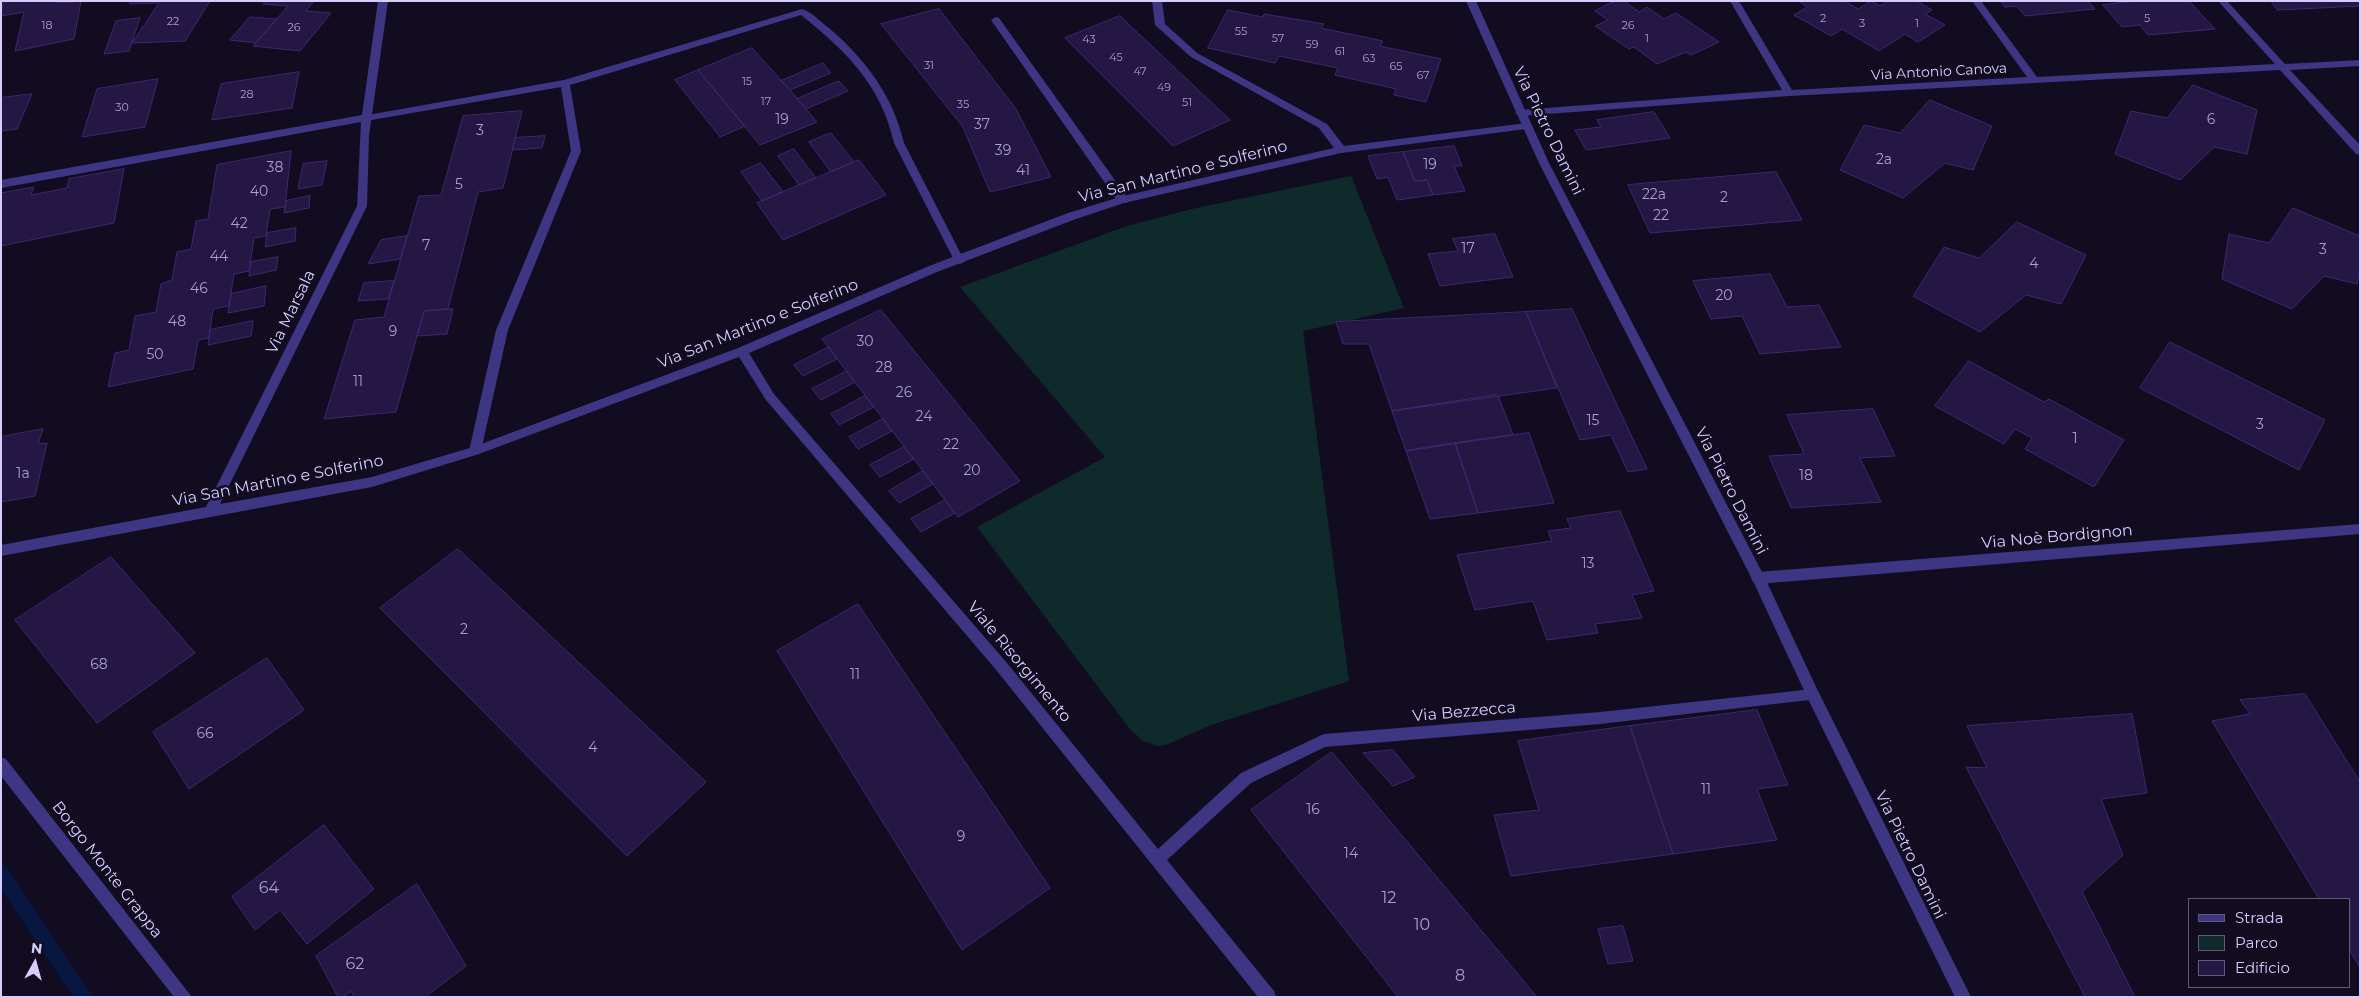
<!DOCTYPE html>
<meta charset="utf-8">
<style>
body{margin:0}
#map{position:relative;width:2361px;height:998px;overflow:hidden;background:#120c21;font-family:Montserrat,sans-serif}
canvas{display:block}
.frame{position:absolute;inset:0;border:2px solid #d6ccff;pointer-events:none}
.legend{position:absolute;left:2188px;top:898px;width:162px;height:90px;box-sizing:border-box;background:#120c21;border:1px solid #60597a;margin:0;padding:6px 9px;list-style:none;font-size:15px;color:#d6ccff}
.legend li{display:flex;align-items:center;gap:10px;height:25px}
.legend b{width:25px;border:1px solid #60597a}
.north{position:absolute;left:10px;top:938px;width:50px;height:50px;-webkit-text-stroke:4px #120c21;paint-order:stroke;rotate:7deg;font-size:14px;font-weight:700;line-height:20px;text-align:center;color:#d6ccff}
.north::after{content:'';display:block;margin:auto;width:18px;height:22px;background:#d6ccff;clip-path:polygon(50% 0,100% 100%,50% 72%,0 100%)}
</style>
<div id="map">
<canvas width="2361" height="998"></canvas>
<div class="frame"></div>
<ul class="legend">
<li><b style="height:6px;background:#3e3583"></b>Strada</li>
<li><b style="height:14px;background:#0f2a2b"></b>Parco</li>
<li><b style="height:14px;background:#241743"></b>Edificio</li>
</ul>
<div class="north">N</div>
</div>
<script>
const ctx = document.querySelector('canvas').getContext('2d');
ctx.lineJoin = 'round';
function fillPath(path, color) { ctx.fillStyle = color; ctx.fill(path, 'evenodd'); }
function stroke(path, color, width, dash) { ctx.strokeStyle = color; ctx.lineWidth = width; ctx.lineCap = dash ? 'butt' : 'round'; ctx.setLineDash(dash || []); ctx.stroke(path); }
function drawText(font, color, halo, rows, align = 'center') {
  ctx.font = font + ' Montserrat,sans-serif'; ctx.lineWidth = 5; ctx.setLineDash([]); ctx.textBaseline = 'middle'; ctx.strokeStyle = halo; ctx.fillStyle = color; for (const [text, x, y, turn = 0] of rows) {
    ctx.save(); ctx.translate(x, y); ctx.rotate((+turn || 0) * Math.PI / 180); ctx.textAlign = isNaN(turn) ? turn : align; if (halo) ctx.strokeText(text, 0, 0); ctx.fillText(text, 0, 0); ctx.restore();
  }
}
fillPath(new Path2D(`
 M 1351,176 L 1404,308 L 1303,331 L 1349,681 L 1211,725 L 1166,745 L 1158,746 L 1143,741 L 1130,729 L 977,527 L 1105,457 L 960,287 L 1127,226 L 1196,208 Z`), '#0f2a2b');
fillPath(new Path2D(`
 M 1,864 L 7,867 L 93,997 L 73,997 L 1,889 Z`), '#07173f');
const building = new Path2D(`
 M 4,1 L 58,1 L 58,3 L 81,1 L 74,39 L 15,51 L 24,12 L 1,16 Z
 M 131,1 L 210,1 L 185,41 L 132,43 L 159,3 L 130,4 Z
 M 266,1 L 314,1 L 306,11 L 331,13 L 300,51 L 253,46 L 288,6 L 263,4 Z
 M 1615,1 L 1624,1 L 1639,12 L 1647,7 L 1664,19 L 1676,13 L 1719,42 L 1691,55 L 1686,52 L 1657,64 L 1634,47 L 1629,49 L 1595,26 L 1608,20 L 1595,11 Z
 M 1845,1 L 1858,9 L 1871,1 L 1880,6 L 1888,1 L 1917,1 L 1932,10 L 1925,14 L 1945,25 L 1918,42 L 1905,34 L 1879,51 L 1842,29 L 1831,36 L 1794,15 L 1807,7 L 1799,1 Z
 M 2001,1 L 2088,1 L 2095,9 L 2025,16 L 2017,6 L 2005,7 Z
 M 2136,1 L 2189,1 L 2215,29 L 2148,35 L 2140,25 L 2122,27 L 2103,5 Z
 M 2271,1 L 2359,1 L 2360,6 L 2278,10 Z
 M 939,9 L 1016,109 L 1051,177 L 990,192 L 963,127 L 881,24 Z
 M 1228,10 L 1263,17 L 1264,14 L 1324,24 L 1321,28 L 1383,41 L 1380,46 L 1441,59 L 1426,102 L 1394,95 L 1396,89 L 1335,75 L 1338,68 L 1279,56 L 1275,63 L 1208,48 Z
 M 1120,16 L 1230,120 L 1173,146 L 1065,38 Z
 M 250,17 L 277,19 L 256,43 L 230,40 Z
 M 140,18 L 129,51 L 104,54 L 116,21 Z
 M 752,48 L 790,90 L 817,122 L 760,145 L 698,70 Z
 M 823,63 L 831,73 L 790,90 L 781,81 Z
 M 698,70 L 745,126 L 720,137 L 675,80 Z
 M 299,72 L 292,108 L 212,120 L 221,84 Z
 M 158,79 L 145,127 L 82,137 L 97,89 Z
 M 839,81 L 848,91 L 806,109 L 797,99 Z
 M 2193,85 L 2257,110 L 2247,154 L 2214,147 L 2180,180 L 2115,154 L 2131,111 L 2167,118 Z
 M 32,94 L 17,129 L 1,131 L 1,98 Z
 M 1930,100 L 1992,126 L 1973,170 L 1945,163 L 1903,198 L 1840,170 L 1864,125 L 1900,133 Z
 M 522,111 L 503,188 L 478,192 L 448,309 L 424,311 L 396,412 L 324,419 L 355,320 L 384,317 L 419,196 L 441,195 L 463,116 Z
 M 1654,112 L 1670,138 L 1586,150 L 1575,130 L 1601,127 L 1597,120 Z
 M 831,133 L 854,162 L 831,172 L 809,142 Z
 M 545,136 L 542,148 L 512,150 L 515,138 Z
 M 1454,146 L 1462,166 L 1454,166 L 1465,191 L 1433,195 L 1427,180 L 1415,181 L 1403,152 Z
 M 794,149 L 816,178 L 799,185 L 778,156 Z
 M 291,151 L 285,207 L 270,209 L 266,236 L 254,238 L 249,271 L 234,274 L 229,306 L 213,309 L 209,338 L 198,340 L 193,369 L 108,387 L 115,353 L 129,350 L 135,316 L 156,312 L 161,284 L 172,280 L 177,252 L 191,249 L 196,221 L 208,219 L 217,165 Z
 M 1403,152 L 1415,181 L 1427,180 L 1433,195 L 1397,200 L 1388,177 L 1377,179 L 1368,156 Z
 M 859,160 L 886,195 L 783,240 L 757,203 Z
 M 327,161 L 322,185 L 298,189 L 303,164 Z
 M 761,163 L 783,192 L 762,201 L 741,172 Z
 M 124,169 L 114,223 L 1,246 L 1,193 L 34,187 L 31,195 L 67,188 L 69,179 Z
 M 1776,172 L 1802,220 L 1650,233 L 1628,185 Z
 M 310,196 L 309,208 L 284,213 L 286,201 Z
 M 2293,208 L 2360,236 L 2360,270 L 2357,284 L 2324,276 L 2292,309 L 2222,279 L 2229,234 L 2269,243 Z
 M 2017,222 L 2086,255 L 2061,304 L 2026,295 L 1980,332 L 1913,296 L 1944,247 L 1979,258 Z
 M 296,228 L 295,241 L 265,247 L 267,233 Z
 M 1495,234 L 1513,277 L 1440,286 L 1428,254 L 1458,251 L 1453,239 Z
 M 407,236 L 400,259 L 368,264 L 381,240 Z
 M 278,257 L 276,270 L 249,276 L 251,262 Z
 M 1770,274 L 1787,307 L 1819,305 L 1841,347 L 1760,354 L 1742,316 L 1711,319 L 1693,281 Z
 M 394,281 L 388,299 L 358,301 L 364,283 Z
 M 266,286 L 264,306 L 228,313 L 231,294 Z
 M 448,309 L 453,309 L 447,334 L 417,336 L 424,311 Z
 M 1572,309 L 1647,469 L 1628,472 L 1611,435 L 1580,440 L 1526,312 Z
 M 881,310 L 1020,481 L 958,517 L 822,339 Z
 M 1526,312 L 1557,388 L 1392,411 L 1369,344 L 1343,344 L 1336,322 Z
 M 253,321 L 251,336 L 208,345 L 210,330 Z
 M 2170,342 L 2325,420 L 2299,470 L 2140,388 Z
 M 829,347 L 837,359 L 803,376 L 794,365 Z
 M 1969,361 L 2044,402 L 2049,399 L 2124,440 L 2094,487 L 2025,449 L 2032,438 L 2015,429 L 2004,444 L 1935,406 Z
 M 847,371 L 855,382 L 821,400 L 812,389 Z
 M 1498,395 L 1513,435 L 1406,451 L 1392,411 Z
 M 865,396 L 874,407 L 839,425 L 831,414 Z
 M 1873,409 L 1895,456 L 1860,458 L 1881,502 L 1791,508 L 1769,456 L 1804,454 L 1787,415 Z
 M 883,419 L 892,431 L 858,449 L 849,437 Z
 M 43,429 L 38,444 L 47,443 L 35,496 L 1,502 L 1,437 Z
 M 1529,433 L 1554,503 L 1478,513 L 1455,443 Z
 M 1455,443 L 1478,513 L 1430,519 L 1406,451 Z
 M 904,447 L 914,459 L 880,477 L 870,465 Z
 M 923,471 L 933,484 L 899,503 L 889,491 Z
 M 945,500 L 955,513 L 921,532 L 911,519 Z
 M 1620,511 L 1654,591 L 1632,595 L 1642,618 L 1595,624 L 1598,633 L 1547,640 L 1533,601 L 1475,610 L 1457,555 L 1552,541 L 1548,531 L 1571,528 L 1567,519 Z
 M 458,549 L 706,782 L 627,856 L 380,608 Z
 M 111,557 L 195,653 L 97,723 L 15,620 Z
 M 858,604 L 1050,888 L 962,950 L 777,651 Z
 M 267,658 L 304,710 L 189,789 L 153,732 Z
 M 2305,694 L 2360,782 L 2360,968 L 2350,951 L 2350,899 L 2319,899 L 2212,721 L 2250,714 L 2240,700 Z
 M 1757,710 L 1788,785 L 1757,789 L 1777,840 L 1673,854 L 1630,726 Z
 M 2132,714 L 2147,793 L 2101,799 L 2123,855 L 2082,892 L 2135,997 L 2085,997 L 1966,767 L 1987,768 L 1967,726 Z
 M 1630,726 L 1673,854 L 1511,876 L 1494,815 L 1539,810 L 1518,741 Z
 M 1393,750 L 1415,777 L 1393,786 L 1363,753 Z
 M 1332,752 L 1537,997 L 1398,997 L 1251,810 Z
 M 324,825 L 374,889 L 307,944 L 280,910 L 255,930 L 232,897 Z
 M 417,884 L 466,966 L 425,997 L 354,997 L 351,991 L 343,997 L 338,997 L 316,956 Z
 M 1623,926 L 1633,961 L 1608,964 L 1598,929 Z`);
fillPath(building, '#241743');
stroke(building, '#3d2870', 1);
fillPath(new Path2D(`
 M 802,9 C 812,12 822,23 830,29 C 866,60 893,96 904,143 L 964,260 L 963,263 L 959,264 L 954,260 L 894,143 C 881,85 846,51 801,15 L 570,85 L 581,151 L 508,330 L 481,451 L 479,454 L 471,454 L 469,451 L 496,330 L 571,151 L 561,87 L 366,121 L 362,120 L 362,116 L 564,80 Z
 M 996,17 L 999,18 L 1127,197 L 1127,203 L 1119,203 L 991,20 Z`), '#3e3583');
fillPath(new Path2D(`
 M 378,1 L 388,1 L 369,136 L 367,206 L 220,504 L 372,477 L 473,447 L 738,348 L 929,266 L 1068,213 L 1123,196 L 1334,148 L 1319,128 L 1191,57 L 1155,25 L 1152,1 L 1162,1 L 1165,24 L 1197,53 L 1327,124 L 1344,146 L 1526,123 L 1531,126 L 1526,129 L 1341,153 L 1124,203 L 1076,219 L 937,272 L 749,353 L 774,394 L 1007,663 L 1158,849 L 1241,773 L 1324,734 L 1600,712 L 1813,689 L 1818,691 L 1820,695 L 1818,699 L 1600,724 L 1325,747 L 1251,783 L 1167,860 L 1274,991 L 1276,997 L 1258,997 L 997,671 L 766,400 L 739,357 L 479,454 L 372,487 L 1,556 L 1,545 L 206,507 L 357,206 L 361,122 L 1,188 L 1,180 L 362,115 Z
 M 1730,1 L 1739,1 L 1792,90 L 2027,77 L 1972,1 L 1981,1 L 2037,77 L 2275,64 L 2218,1 L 2227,1 L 2285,64 L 2360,60 L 2360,66 L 2290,70 L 2360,145 L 2360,155 L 2356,154 L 2280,70 L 1789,96 L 1520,116 L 1515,113 L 1520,110 L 1782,90 Z
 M 2360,524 L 2360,534 L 1758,584 L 1753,582 L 1751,578 L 1753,574 L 1758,572 Z`), '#3e3583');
fillPath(new Path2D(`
 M 1466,1 L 1476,1 L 1549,163 L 1763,574 L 1818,691 L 1971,997 L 1955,997 L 1808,699 L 1753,581 L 1539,163 Z
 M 1,757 L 6,759 L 192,997 L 174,997 L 1,776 Z`), '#3e3583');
drawText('11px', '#aa9fd0', null, [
 ["2",1823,19],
 ["5",2147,19],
 ["22",173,22],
 ["3",1862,24],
 ["1",1917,24],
 ["18",47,26],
 ["26",1628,26],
 ["26",294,28],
 ["55",1241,32],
 ["57",1278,39],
 ["1",1647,39],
 ["43",1089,40],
 ["59",1312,45],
 ["61",1340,52],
 ["45",1116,58],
 ["63",1369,59],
 ["31",929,66],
 ["65",1396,67],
 ["47",1140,72],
 ["67",1423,76],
 ["15",747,82],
 ["49",1164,88],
 ["28",247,95],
 ["17",766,102],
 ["51",1187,103],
 ["35",963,105],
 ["30",122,108]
]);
drawText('14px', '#d6ccff', '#120c21', [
 ["Via Antonio Canova",1939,72,-3]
]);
drawText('14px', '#aa9fd0', null, [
 ["19",782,120],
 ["6",2211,120],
 ["37",982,125],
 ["3",480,131],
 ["39",1003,151],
 ["2a",1884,160],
 ["19",1430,165],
 ["38",275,168],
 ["41",1023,171],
 ["5",459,185],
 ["40",259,192],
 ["22a",1654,195],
 ["2",1724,198],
 ["22",1661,216],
 ["42",239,224],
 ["7",426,246],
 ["17",1468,249],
 ["3",2323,250],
 ["44",219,257],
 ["4",2034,264],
 ["46",199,289],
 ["20",1724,296],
 ["48",177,322],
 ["9",393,332],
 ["30",865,342],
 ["50",155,355],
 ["28",884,368],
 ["11",358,382],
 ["26",904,393],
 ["24",924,417],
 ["15",1593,421],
 ["3",2260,425],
 ["1",2075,439],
 ["22",951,445],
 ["20",972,471],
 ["1a",23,474],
 ["18",1806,476],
 ["13",1588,564],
 ["2",464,630],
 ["68",99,665],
 ["11",855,675],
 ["66",205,734],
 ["4",593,748],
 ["11",1706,790],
 ["16",1313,810],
 ["9",961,837],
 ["14",1351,854]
]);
drawText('16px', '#d6ccff', '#120c21', [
 ["Via Pietro Damini",1548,131,64],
 ["Via San Martino e Solferino",1183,172,-14],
 ["Via Marsala",291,312,-64],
 ["Via San Martino e Solferino",758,324,-22],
 ["Via San Martino e Solferino",278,481,-11],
 ["Via Pietro Damini",1731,491,63],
 ["Via Noè Bordignon",2057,537,-5],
 ["Viale Risorgimento",1019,662,50],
 ["Via Bezzecca",1464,712,-5],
 ["Via Pietro Damini",1910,855,64],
 ["Borgo Monte Grappa",107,870,52]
]);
drawText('16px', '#aa9fd0', null, [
 ["64",269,888],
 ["12",1389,898],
 ["10",1422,925],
 ["62",355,964],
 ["8",1460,976]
]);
</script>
